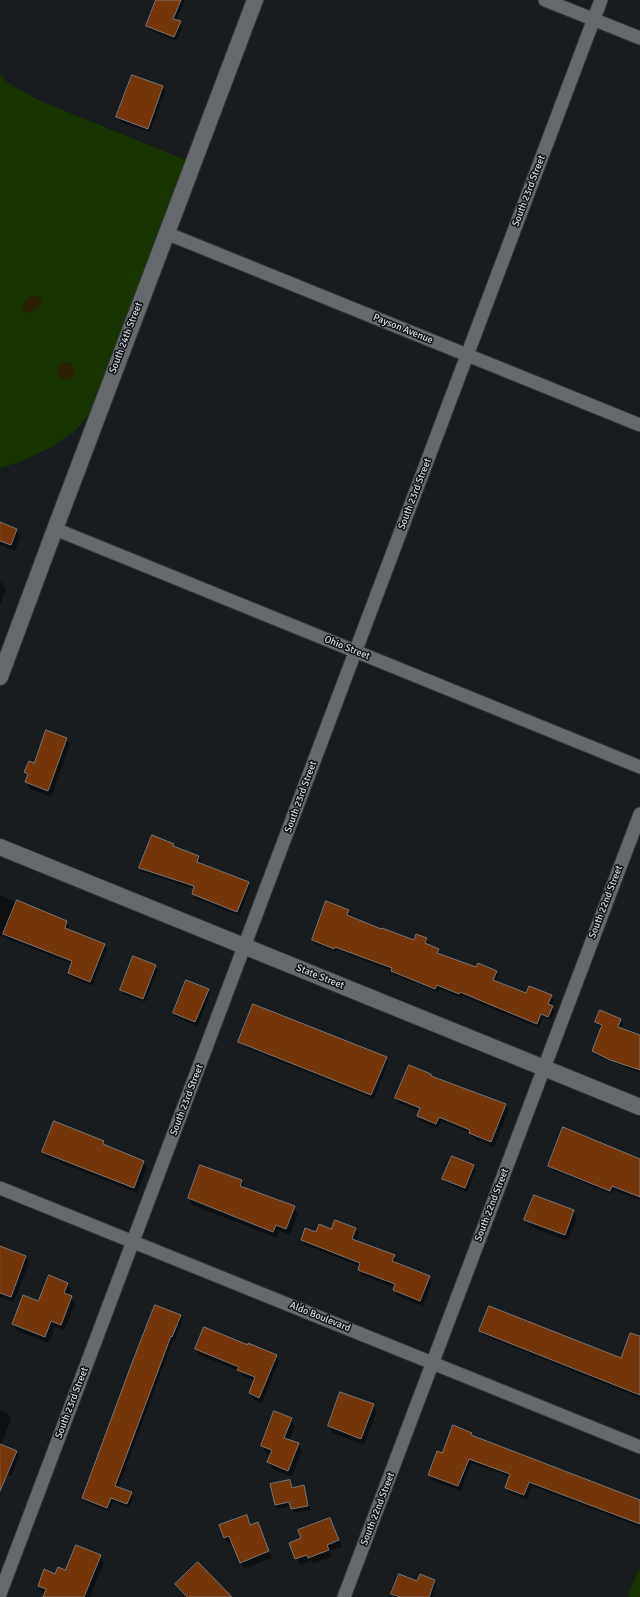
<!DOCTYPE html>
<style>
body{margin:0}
canvas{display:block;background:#191c1f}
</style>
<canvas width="640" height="1597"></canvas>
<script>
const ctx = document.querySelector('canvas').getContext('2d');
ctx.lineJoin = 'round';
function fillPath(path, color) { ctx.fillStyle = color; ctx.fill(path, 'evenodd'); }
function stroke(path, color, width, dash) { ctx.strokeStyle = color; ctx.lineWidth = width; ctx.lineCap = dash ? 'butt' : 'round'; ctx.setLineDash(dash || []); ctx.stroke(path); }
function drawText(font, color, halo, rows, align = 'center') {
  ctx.font = font + ' Signika,sans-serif'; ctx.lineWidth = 3; ctx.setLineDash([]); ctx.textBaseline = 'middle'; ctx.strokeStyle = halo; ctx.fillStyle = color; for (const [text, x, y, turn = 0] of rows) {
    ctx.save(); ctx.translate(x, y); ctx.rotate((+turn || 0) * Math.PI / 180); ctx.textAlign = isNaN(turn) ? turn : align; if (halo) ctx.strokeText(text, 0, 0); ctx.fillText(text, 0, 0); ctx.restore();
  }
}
fillPath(new Path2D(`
 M 0,74 L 7,82 L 38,100 L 193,163 L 106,393 L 78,428 L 52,447 L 22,461 L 0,468 Z
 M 640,1566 L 640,1597 L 628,1597 Z`), '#183500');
fillPath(new Path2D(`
 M 34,295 L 40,298 L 42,300 L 41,306 L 29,313 L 24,312 C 20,304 26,297 34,295 Z
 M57 371a9 9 0 1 1 18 0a9 9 0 1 1-18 0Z`), '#2a2202');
fillPath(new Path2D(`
 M 157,0 L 185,0 L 176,21 L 180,22 L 182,27 L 177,41 L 150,30 L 147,26 Z
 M 163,87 L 165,91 L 150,132 L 120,122 L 118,117 Z
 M 0,524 L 16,530 L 20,537 L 15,551 L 0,545 Z
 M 0,582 L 2,583 L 6,589 L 0,605 Z
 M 66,739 L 70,745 L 51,797 L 30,789 L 26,782 L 28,777 L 25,772 Z
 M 173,845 L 175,848 L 199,856 L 201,861 L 200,864 L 248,883 L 250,887 L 239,916 L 195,898 L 193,894 L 194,889 L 143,872 L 140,867 Z
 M 0,895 L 67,922 L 69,926 L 68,930 L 105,945 L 107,949 L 92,986 L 71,977 L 69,973 L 72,964 L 0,936 Z
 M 348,911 L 351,915 L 350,917 L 382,930 L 414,941 L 417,935 L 427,939 L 429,943 L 428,946 L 438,950 L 440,955 L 477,969 L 496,972 L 498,976 L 496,982 L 527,995 L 551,996 L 554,1000 L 551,1006 L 555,1011 L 551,1020 L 543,1017 L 539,1028 L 462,996 L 462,998 L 439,989 L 438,992 L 394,975 L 392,971 L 337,950 L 336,952 L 315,944 L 313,940 Z
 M 155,966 L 158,970 L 145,1002 L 123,994 L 121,990 Z
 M 208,990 L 210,994 L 198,1026 L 176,1017 L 174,1013 Z
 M 620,1020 L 623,1024 L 621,1029 L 640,1036 L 640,1073 L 595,1055 L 593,1051 L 602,1028 L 599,1026 L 597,1022 Z
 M 239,1042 L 386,1058 L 388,1062 L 374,1099 L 242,1046 Z
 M 431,1075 L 432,1077 L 506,1105 L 509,1110 L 494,1147 L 473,1138 L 470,1133 L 441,1121 L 438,1128 L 421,1121 L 418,1116 L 420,1111 L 399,1103 L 396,1098 Z
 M 104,1142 L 106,1147 L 144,1162 L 147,1167 L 137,1193 L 46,1157 L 43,1152 Z
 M 640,1159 L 640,1200 L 614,1190 L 612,1194 L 552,1170 L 549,1165 Z
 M 201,1166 L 242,1181 L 245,1188 L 294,1207 L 298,1214 L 290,1235 L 280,1231 L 277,1238 L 192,1205 L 189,1198 Z
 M 474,1166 L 476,1170 L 467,1192 L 446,1183 L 443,1179 Z
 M 573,1211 L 577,1217 L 568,1241 L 529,1226 L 525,1220 Z
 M 336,1221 L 356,1229 L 359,1234 L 356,1241 L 394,1256 L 397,1261 L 396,1264 L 429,1277 L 432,1282 L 423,1306 L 397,1296 L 394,1290 L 395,1288 L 362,1275 L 359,1270 L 360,1266 L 305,1245 L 302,1239 L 317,1234 L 332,1230 Z
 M 0,1247 L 26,1257 L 29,1263 L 14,1302 L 0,1297 Z
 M 67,1284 L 71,1290 L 68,1296 L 71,1297 L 75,1304 L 64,1331 L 55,1327 L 49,1343 L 17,1331 L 13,1324 L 39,1303 Z
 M 180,1316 L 182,1320 L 175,1340 L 173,1340 L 118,1488 L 131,1493 L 133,1498 L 129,1508 L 113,1501 L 109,1511 L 86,1502 L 83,1498 Z
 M 205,1328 L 248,1346 L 276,1356 L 279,1361 L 262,1403 L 253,1399 L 250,1393 L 255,1381 L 242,1376 L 239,1371 L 199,1355 L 196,1349 Z
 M 480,1331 L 621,1359 L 640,1337 L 640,1398 L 483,1335 Z
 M 373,1405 L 377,1412 L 364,1445 L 332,1433 L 329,1426 Z
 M 0,1410 L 8,1413 L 11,1419 L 1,1445 L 16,1451 L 19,1457 L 11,1476 L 0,1472 Z
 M 291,1419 L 295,1426 L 289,1441 L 298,1444 L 302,1450 L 292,1477 L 272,1469 L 268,1462 L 271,1455 L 266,1453 L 262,1446 Z
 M 453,1427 L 472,1434 L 474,1438 L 640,1501 L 640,1527 L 532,1486 L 527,1500 L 509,1493 L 506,1488 L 510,1477 L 471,1463 L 461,1491 L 432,1480 L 429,1475 L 442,1455 Z
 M 289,1481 L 293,1489 L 303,1486 L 305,1491 L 310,1510 L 294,1513 L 291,1506 L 278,1509 L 276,1505 Z
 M 246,1516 L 251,1525 L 258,1523 L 272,1558 L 244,1569 L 233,1542 L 228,1544 L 224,1538 Z
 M 330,1519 L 342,1547 L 330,1551 L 332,1557 L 313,1564 L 311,1561 L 300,1565 L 290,1544 L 303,1539 Z
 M 100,1556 L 104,1563 L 90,1597 L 44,1597 L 45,1594 L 42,1593 L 39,1586 L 56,1575 Z
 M 434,1581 L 437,1585 L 432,1597 L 394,1597 L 393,1594 L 418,1582 Z
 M 176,1585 L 230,1597 L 185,1597 Z`), '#0007');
const building = new Path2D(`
 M 156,0 L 181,0 L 173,19 L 181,21 L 174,37 L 146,26 Z
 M 132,75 L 163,86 L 148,129 L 116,117 Z
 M 0,522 L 17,529 L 11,545 L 0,541 Z
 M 46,730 L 67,738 L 48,791 L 25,782 L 28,774 L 24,772 L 29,761 L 34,763 Z
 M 152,835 L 174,844 L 173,846 L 199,856 L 197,862 L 249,882 L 237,912 L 192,894 L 194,886 L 139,868 Z
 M 17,900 L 67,921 L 65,928 L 105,944 L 90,982 L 68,973 L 72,961 L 3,934 Z
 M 326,901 L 349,910 L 347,915 L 381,929 L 382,928 L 414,940 L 416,934 L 427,938 L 425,943 L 439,949 L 437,953 L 476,967 L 478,963 L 497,971 L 493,980 L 526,993 L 529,986 L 552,995 L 548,1004 L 553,1006 L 548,1017 L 541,1014 L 537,1024 L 460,992 L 459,994 L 437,985 L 435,989 L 391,971 L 392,968 L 335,947 L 334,949 L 312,940 Z
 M 133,956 L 156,965 L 143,999 L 120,990 Z
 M 186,980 L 209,989 L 195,1022 L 173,1013 Z
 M 253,1004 L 387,1057 L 371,1095 L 238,1042 Z
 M 600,1010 L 621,1019 L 618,1027 L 640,1035 L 640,1070 L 610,1060 L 592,1051 L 602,1025 L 595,1022 Z
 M 409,1065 L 431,1074 L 431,1076 L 506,1104 L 491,1142 L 469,1133 L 470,1130 L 439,1117 L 436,1124 L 417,1116 L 420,1108 L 395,1098 Z
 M 54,1121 L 104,1141 L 103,1144 L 144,1161 L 134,1188 L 42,1152 Z
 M 563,1127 L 640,1159 L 640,1197 L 612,1186 L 610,1191 L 548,1166 Z
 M 452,1156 L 474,1165 L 465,1188 L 442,1179 Z
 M 200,1165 L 242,1180 L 240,1186 L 295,1206 L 286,1229 L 276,1225 L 273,1232 L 188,1198 Z
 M 534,1195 L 574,1210 L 565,1235 L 524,1220 Z
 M 335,1220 L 356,1228 L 352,1239 L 395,1255 L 392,1261 L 430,1276 L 420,1301 L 393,1290 L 395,1284 L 358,1270 L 360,1263 L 301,1240 L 305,1228 L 316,1232 L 319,1224 L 331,1229 Z
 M 0,1246 L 26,1256 L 11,1297 L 0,1293 Z
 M 49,1275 L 68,1283 L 64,1293 L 72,1296 L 61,1325 L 51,1321 L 45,1337 L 12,1324 L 23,1295 L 38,1301 Z
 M 155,1305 L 181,1315 L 172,1337 L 171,1336 L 115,1486 L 132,1492 L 127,1504 L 111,1498 L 107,1508 L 82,1498 L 132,1363 Z
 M 489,1306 L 621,1358 L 630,1333 L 640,1336 L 640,1395 L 479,1331 Z
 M 204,1327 L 248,1345 L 248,1343 L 277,1355 L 259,1398 L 249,1393 L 255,1377 L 237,1370 L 239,1367 L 195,1349 Z
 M 340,1392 L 374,1404 L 361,1439 L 328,1426 Z
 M 274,1411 L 292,1418 L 284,1438 L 299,1443 L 288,1471 L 267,1462 L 272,1450 L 261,1446 Z
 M 453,1425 L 472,1433 L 471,1435 L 640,1500 L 640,1524 L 529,1482 L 524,1495 L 505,1488 L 510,1474 L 469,1459 L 458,1486 L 428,1475 L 437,1451 L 442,1453 Z
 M 0,1444 L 17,1451 L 0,1491 Z
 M 290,1480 L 292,1488 L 304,1485 L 308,1506 L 291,1509 L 289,1502 L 275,1505 L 270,1484 Z
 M 247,1515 L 250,1525 L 258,1522 L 269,1551 L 240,1563 L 229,1536 L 224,1538 L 219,1525 Z
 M 330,1518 L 339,1540 L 327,1545 L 329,1550 L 308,1558 L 307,1555 L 295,1559 L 289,1543 L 301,1538 L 298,1530 Z
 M 76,1545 L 101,1555 L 84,1597 L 43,1597 L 46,1589 L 38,1586 L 44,1569 L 55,1574 L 58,1567 L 65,1570 Z
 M 198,1562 L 232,1597 L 187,1597 L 175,1584 Z
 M 399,1574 L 417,1581 L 420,1574 L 435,1580 L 429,1597 L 400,1597 L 391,1594 Z`);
fillPath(building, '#743608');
stroke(building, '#7a7572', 1);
const minor = new Path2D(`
 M 545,0 L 640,38
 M 166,233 L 640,425
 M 55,529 L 640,767
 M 0,1188 L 640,1447
 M 0,1594 L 601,0
 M 344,1597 L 640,814`);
const tertiary = new Path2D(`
 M 0,677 L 55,529 L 255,0
 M 0,847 L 640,1107`);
stroke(minor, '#333537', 15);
stroke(tertiary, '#333537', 18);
stroke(minor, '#65696d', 13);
stroke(tertiary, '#65696d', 16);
drawText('10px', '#d7d9dc', '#101316', [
 ["South 23rd Street",529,191,-69],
 ["Payson Avenue",403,329,22],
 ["South 24th Street",126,338,-69],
 ["South 23rd Street",415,494,-69],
 ["Ohio Street",347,648,22],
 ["South 23rd Street",301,797,-70],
 ["South 22nd Street",606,902,-69],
 ["State Street",320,977,22],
 ["South 23rd Street",187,1100,-69],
 ["South 22nd Street",492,1205,-69],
 ["Aldo Boulevard",320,1317,22],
 ["South 23rd Street",72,1403,-69],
 ["South 22nd Street",378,1509,-69]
]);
</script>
